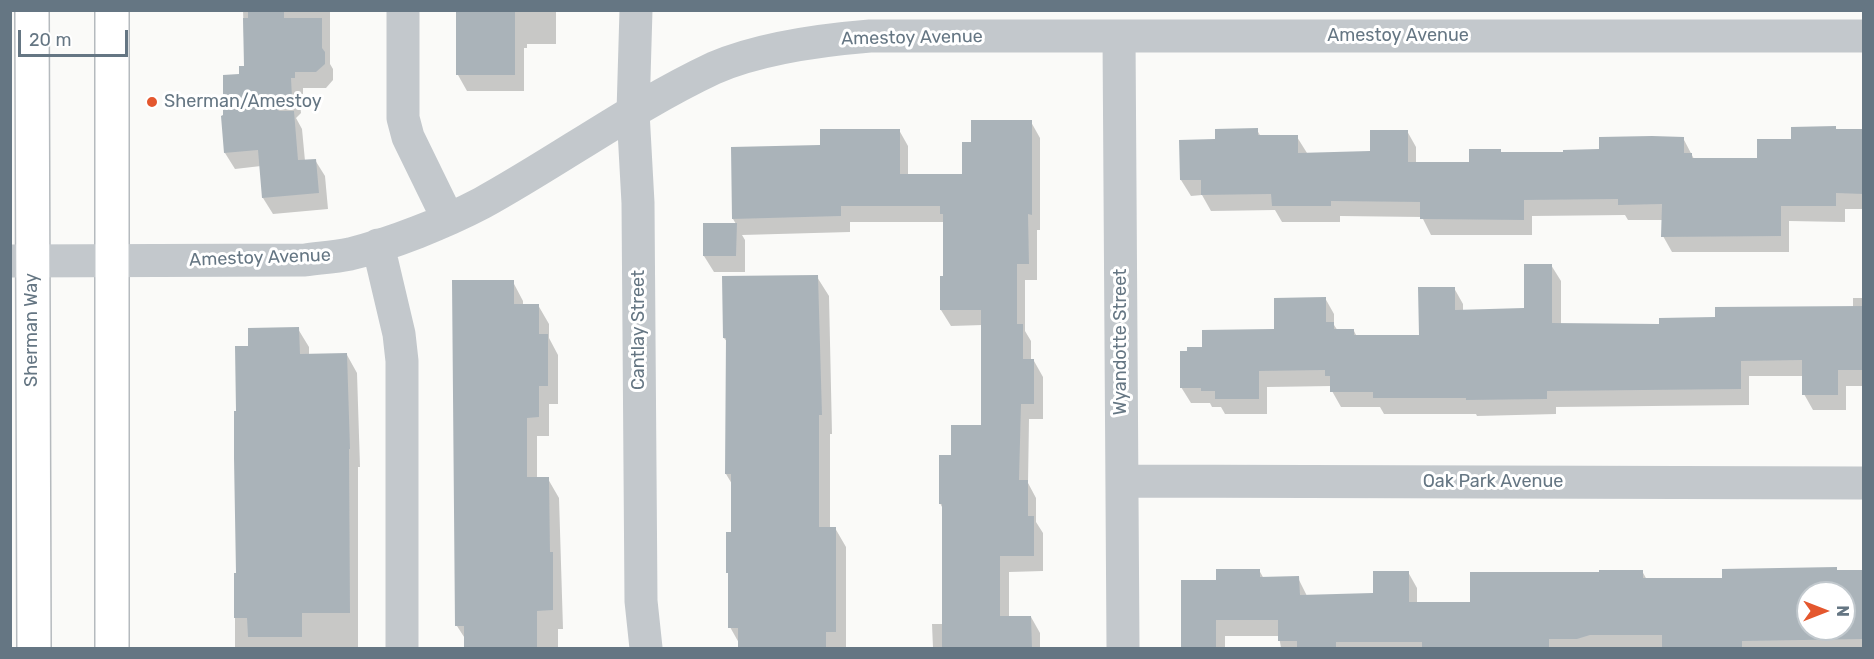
<!DOCTYPE html>
<style>
body{margin:0}
#map{position:relative;width:1874px;height:659px;overflow:hidden;background:#fafaf8;font-family:Rubik,sans-serif}
canvas{display:block}
.frame{position:absolute;inset:0;border:12px solid #657683;pointer-events:none}
.north{position:absolute;left:1796px;top:581px;width:60px;height:60px;box-sizing:border-box;background:#fff;border:2px solid #c1c8cd;border-radius:50%;rotate:90deg;font-size:16px;font-weight:700;line-height:24px;text-align:center;color:#657683}
.north::after{content:'';display:block;margin:auto;width:21px;height:27px;background:#e4572e;clip-path:polygon(50% 0,100% 100%,50% 72%,0 100%)}
.scale{position:absolute;left:18px;top:30px;width:110px;height:27px;box-sizing:border-box;border:3px solid #657683;border-top:0;padding-left:8px;font-size:18px;line-height:21px;white-space:nowrap;color:#657683;-webkit-text-stroke:4px #fff;paint-order:stroke}
</style>
<div id="map">
<canvas width="1874" height="659"></canvas>
<div class="frame"></div>
<div class="north">N</div>
<div class="scale">20 m</div>
</div>
<script>
const ctx = document.querySelector('canvas').getContext('2d');
ctx.lineJoin = 'round';
function fillPath(path, color) { ctx.fillStyle = color; ctx.fill(path, 'evenodd'); }
function stroke(path, color, width, dash) { ctx.strokeStyle = color; ctx.lineWidth = width; ctx.lineCap = dash ? 'butt' : 'round'; ctx.setLineDash(dash || []); ctx.stroke(path); }
function drawText(font, color, halo, rows, align = 'center') {
  ctx.font = font + ' Rubik,sans-serif'; ctx.lineWidth = 6; ctx.setLineDash([]); ctx.textBaseline = 'middle'; ctx.strokeStyle = halo; ctx.fillStyle = color; for (const [text, x, y, turn = 0] of rows) {
    ctx.save(); ctx.translate(x, y); ctx.rotate((+turn || 0) * Math.PI / 180); ctx.textAlign = isNaN(turn) ? turn : align; if (halo) ctx.strokeText(text, 0, 0); ctx.fillText(text, 0, 0); ctx.restore();
  }
}
fillPath(new Path2D(`
 M 243,10 L 330,10 L 330,64 L 333,69 L 333,80 L 326,88 L 303,88 L 303,94 L 299,94 L 301,113 L 296,118 L 302,129 L 305,161 L 315,160 L 325,176 L 328,209 L 273,214 L 263,198 L 261,166 L 235,169 L 225,153 L 240,76 L 245,68 Z
 M 458,10 L 556,10 L 556,44 L 527,44 L 527,48 L 524,48 L 524,91 L 467,91 L 458,75 Z
 M 1031,122 L 1040,138 L 1040,230 L 1037,230 L 1037,280 L 1025,280 L 1025,331 L 1031,341 L 1031,361 L 1034,361 L 1043,377 L 1043,419 L 1029,419 L 1028,483 L 1036,498 L 1036,522 L 1043,533 L 1043,571 L 1009,572 L 1009,618 L 1031,617 L 1040,633 L 1040,648 L 933,648 L 932,624 L 943,624 L 943,509 L 940,503 L 952,457 L 983,426 L 983,325 L 951,326 L 941,310 L 941,278 L 945,278 L 945,222 L 850,222 L 850,232 L 742,235 L 745,240 L 745,272 L 714,272 L 704,256 L 736,224 L 733,219 L 822,147 L 899,130 L 908,146 L 908,175 L 964,175 L 972,144 Z
 M 1835,128 L 1837,130 L 1864,131 L 1864,209 L 1845,209 L 1845,222 L 1789,221 L 1789,252 L 1672,252 L 1663,236 L 1663,220 L 1628,220 L 1625,215 L 1532,216 L 1532,235 L 1431,235 L 1422,217 L 1340,216 L 1340,222 L 1282,222 L 1275,210 L 1211,211 L 1202,195 L 1191,196 L 1181,180 L 1216,141 L 1257,130 L 1261,137 L 1297,137 L 1307,153 L 1372,153 L 1407,131 L 1416,147 L 1416,163 L 1471,164 L 1500,150 L 1502,154 L 1565,154 L 1601,151 L 1683,138 L 1694,159 L 1758,160 L 1792,140 Z
 M 1551,265 L 1561,281 L 1561,324 L 1661,325 L 1717,318 L 1853,307 L 1853,298 L 1864,298 L 1864,386 L 1846,386 L 1846,410 L 1813,410 L 1804,394 L 1803,376 L 1749,376 L 1749,405 L 1556,407 L 1556,414 L 1477,416 L 1476,414 L 1384,414 L 1380,407 L 1341,407 L 1332,391 L 1332,386 L 1267,387 L 1267,414 L 1225,414 L 1221,407 L 1212,407 L 1210,403 L 1191,403 L 1181,387 L 1203,348 L 1276,331 L 1325,298 L 1334,314 L 1334,325 L 1338,331 L 1354,331 L 1357,337 L 1420,337 L 1454,288 L 1463,304 L 1463,311 L 1525,310 Z
 M 817,277 L 829,296 L 832,434 L 830,434 L 830,528 L 835,528 L 846,547 L 846,648 L 739,648 L 739,643 L 730,627 L 732,484 L 726,474 L 728,343 L 724,338 Z
 M 513,282 L 523,301 L 523,306 L 538,305 L 549,324 L 549,338 L 558,355 L 558,404 L 549,404 L 549,436 L 537,436 L 537,479 L 548,479 L 559,498 L 563,629 L 558,629 L 558,648 L 466,648 L 466,640 L 457,626 Z
 M 298,329 L 309,347 L 309,355 L 347,355 L 357,373 L 360,467 L 358,467 L 358,648 L 235,648 L 235,574 L 238,574 L 237,412 L 250,347 Z
 M 1259,570 L 1264,579 L 1298,578 L 1307,596 L 1374,595 L 1408,572 L 1417,588 L 1417,604 L 1471,604 L 1524,590 L 1506,648 L 1281,648 L 1279,636 L 1225,636 L 1225,648 L 1181,648 L 1183,582 L 1217,582 Z
 M 1642,571 L 1647,580 L 1724,580 L 1838,571 L 1864,571 L 1864,648 L 1527,648 L 1527,574 ZM 1808,593 L 1844,593 L 1844,629 L 1808,629 Z`), '#0003');
fillPath(new Path2D(`
 M 456,10 L 515,10 L 515,75 L 456,75 Z
 M 248,11 L 284,11 L 284,18 L 322,18 L 322,48 L 325,52 L 325,64 L 316,72 L 295,72 L 295,78 L 291,78 L 292,97 L 278,111 L 294,111 L 298,160 L 316,159 L 319,193 L 262,198 L 258,150 L 224,153 L 221,116 L 223,115 L 223,75 L 239,74 L 239,66 L 244,66 L 243,18 L 248,18 Z
 M 971,120 L 1032,120 L 1032,215 L 1028,214 L 1029,264 L 1017,264 L 1017,324 L 1023,324 L 1023,359 L 1034,359 L 1034,404 L 1021,404 L 1019,480 L 1028,480 L 1028,516 L 1034,516 L 1034,556 L 1000,556 L 1000,616 L 1031,616 L 1032,648 L 942,648 L 942,504 L 939,504 L 939,455 L 951,455 L 951,425 L 981,425 L 981,310 L 940,310 L 940,276 L 943,276 L 943,214 L 940,214 L 940,206 L 841,206 L 841,216 L 732,219 L 731,147 L 820,145 L 820,129 L 900,129 L 900,174 L 962,174 L 962,142 L 971,142 Z
 M 1836,126 L 1836,129 L 1863,129 L 1863,194 L 1836,193 L 1836,206 L 1781,206 L 1781,236 L 1661,237 L 1662,204 L 1618,205 L 1618,199 L 1524,200 L 1524,220 L 1420,219 L 1420,202 L 1331,201 L 1331,206 L 1272,206 L 1271,194 L 1201,195 L 1201,180 L 1180,180 L 1179,140 L 1215,139 L 1215,129 L 1258,128 L 1258,135 L 1298,135 L 1298,153 L 1370,151 L 1370,130 L 1408,130 L 1408,162 L 1469,162 L 1469,149 L 1501,149 L 1501,152 L 1563,152 L 1563,150 L 1599,149 L 1599,137 L 1652,136 L 1684,137 L 1684,153 L 1692,153 L 1692,158 L 1757,158 L 1757,139 L 1791,139 L 1791,127 Z
 M 703,223 L 737,223 L 736,256 L 703,256 Z
 M 1524,264 L 1552,264 L 1552,323 L 1659,324 L 1659,318 L 1715,317 L 1715,307 L 1863,306 L 1863,370 L 1838,370 L 1838,395 L 1802,395 L 1802,360 L 1741,361 L 1741,389 L 1547,391 L 1547,399 L 1466,400 L 1466,398 L 1373,398 L 1373,392 L 1330,392 L 1330,376 L 1325,376 L 1325,370 L 1259,371 L 1259,399 L 1215,399 L 1215,391 L 1201,391 L 1201,388 L 1180,388 L 1180,351 L 1187,351 L 1187,347 L 1202,347 L 1202,330 L 1274,329 L 1274,298 L 1326,297 L 1326,322 L 1334,322 L 1334,329 L 1354,329 L 1354,335 L 1419,335 L 1418,287 L 1455,287 L 1455,310 L 1524,308 Z
 M 818,275 L 822,415 L 819,415 L 819,527 L 836,527 L 836,632 L 826,632 L 826,648 L 738,648 L 738,628 L 728,628 L 728,573 L 726,573 L 726,532 L 731,532 L 731,474 L 725,474 L 726,338 L 723,338 L 722,276 Z
 M 452,280 L 514,280 L 514,304 L 539,304 L 539,334 L 548,334 L 548,386 L 539,386 L 539,417 L 527,418 L 527,477 L 549,477 L 550,552 L 553,552 L 553,610 L 537,611 L 537,648 L 464,648 L 464,626 L 455,626 Z
 M 299,327 L 300,354 L 347,353 L 350,449 L 349,449 L 350,613 L 302,613 L 302,637 L 248,637 L 247,618 L 234,618 L 234,573 L 236,573 L 234,458 L 234,411 L 236,411 L 235,346 L 248,346 L 248,328 Z
 M 1837,567 L 1837,570 L 1863,570 L 1863,639 L 1742,641 L 1742,648 L 1662,648 L 1662,635 L 1590,635 L 1577,639 L 1549,639 L 1549,648 L 1422,648 L 1422,642 L 1336,642 L 1336,647 L 1297,647 L 1297,641 L 1278,641 L 1278,620 L 1216,620 L 1216,648 L 1181,648 L 1181,580 L 1216,580 L 1216,569 L 1260,569 L 1260,577 L 1299,576 L 1300,595 L 1373,593 L 1373,571 L 1409,571 L 1409,602 L 1470,602 L 1470,572 L 1599,572 L 1599,570 L 1643,570 L 1643,578 L 1722,578 L 1722,569 ZM 1808,593 L 1844,593 L 1844,629 L 1808,629 Z`), '#aab3b9');
const major = new Path2D(`
 M 32,10 L 34,648
 M 112,10 L 112,648`);
stroke(major, '#b5babe', 36);
stroke(new Path2D(`
 M 403,10 L 403,118 L 408,137 L 448,219
 M 636,10 L 633,112 L 638,203 L 641,601 L 646,648
 M 1119,36 L 1123,648
 M 378,245 L 399,334 L 402,361 L 402,648
 M 10,261 L 305,260 C 320,258 335,257 350,254 C 391,244 444,223 482,203 C 560,160 633,106 714,68 C 760,48 821,40 870,36 L 1864,36
 M 1122,481 L 1864,483`), '#c3c8cc', 33);
stroke(major, '#fff', 33);
for (const [x, y, r, color] of [
 [152,102,6,"#e4572e"]
]) { const dot = new Path2D(); dot.arc(x, y, r, 0, 2 * Math.PI); ctx.fillStyle = color; ctx.fill(dot); stroke(dot, '#fff', 2); }
drawText('18px', '#657683', '#fff', [
 ["Amestoy Avenue",1398,36],
 ["Amestoy Avenue",912,38,-1],
 ["Amestoy Avenue",260,258,-2],
 ["Sherman Way",32,330,-90],
 ["Cantlay Street",639,330,-90],
 ["Wyandotte Street",1121,342,-90],
 ["Oak Park Avenue",1493,482]
]);
drawText('18px', '#657683', '#fff', [
 ["Sherman/Amestoy",164,102]
], 'left');
</script>
